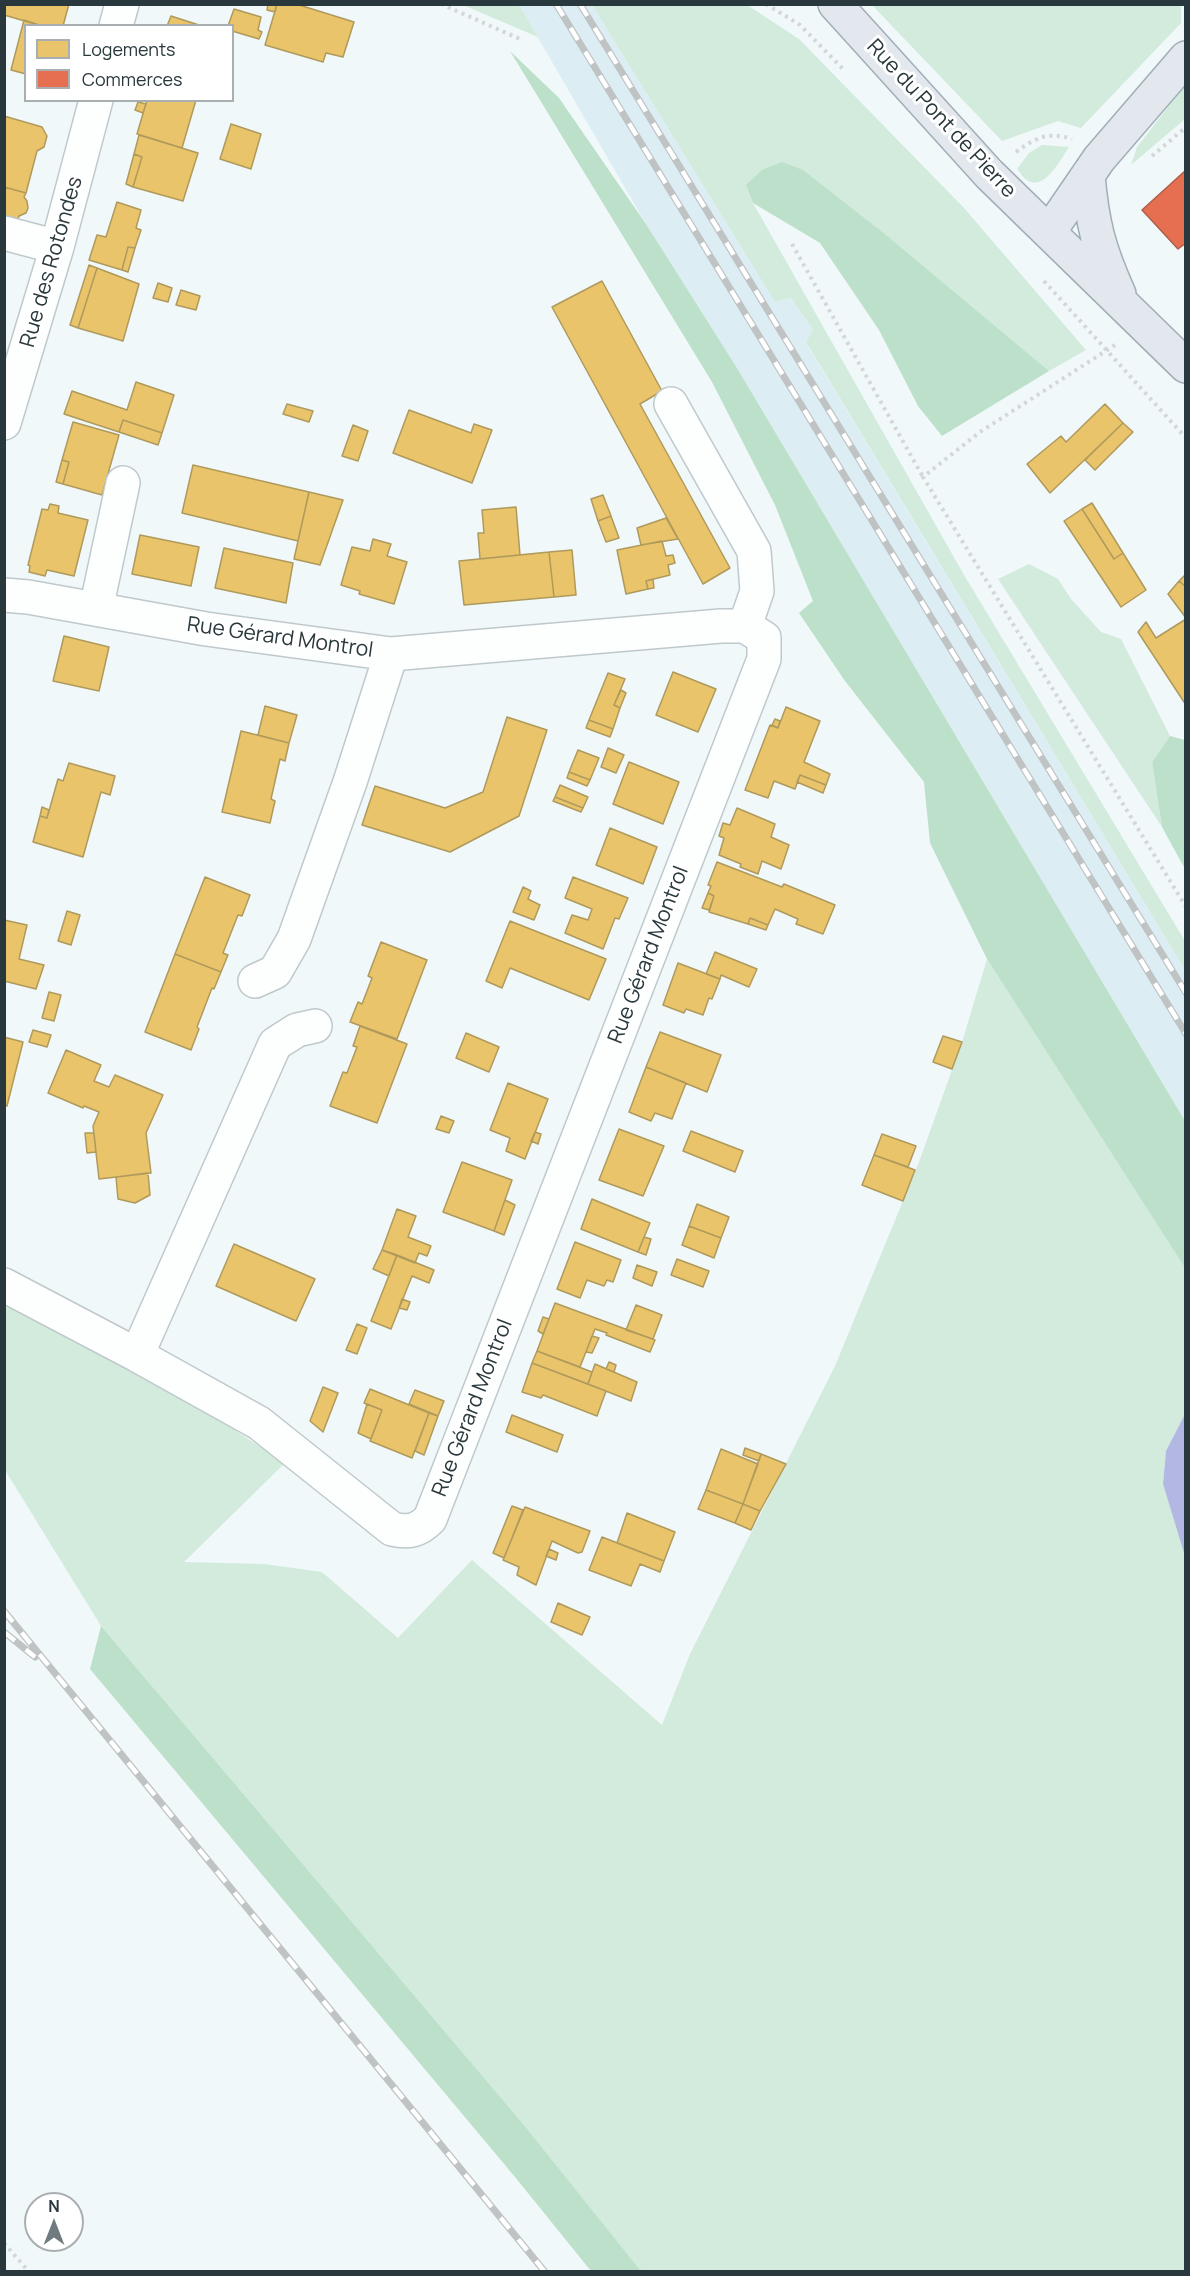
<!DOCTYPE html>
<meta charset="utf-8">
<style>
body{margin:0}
#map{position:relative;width:1190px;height:2276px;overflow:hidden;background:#f0f8fa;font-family:Manrope,sans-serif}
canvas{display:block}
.frame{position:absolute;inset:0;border:6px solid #29383c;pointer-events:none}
.legend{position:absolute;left:24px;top:24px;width:210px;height:78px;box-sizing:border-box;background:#fff;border:2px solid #a9afb1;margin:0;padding:8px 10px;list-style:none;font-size:18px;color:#29383c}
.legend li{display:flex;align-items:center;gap:12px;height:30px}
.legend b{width:30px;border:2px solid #a9afb1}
.north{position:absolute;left:24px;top:2192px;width:60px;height:60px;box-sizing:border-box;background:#fff;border:2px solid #a9afb1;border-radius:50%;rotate:0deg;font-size:16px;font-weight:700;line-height:24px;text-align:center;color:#29383c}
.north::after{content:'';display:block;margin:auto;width:21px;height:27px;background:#6f7b7e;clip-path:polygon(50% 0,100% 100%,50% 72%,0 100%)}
</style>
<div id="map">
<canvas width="1190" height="2276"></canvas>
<div class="frame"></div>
<ul class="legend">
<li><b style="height:16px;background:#e9c46a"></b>Logements</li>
<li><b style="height:16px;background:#e76f51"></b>Commerces</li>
</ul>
<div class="north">N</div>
</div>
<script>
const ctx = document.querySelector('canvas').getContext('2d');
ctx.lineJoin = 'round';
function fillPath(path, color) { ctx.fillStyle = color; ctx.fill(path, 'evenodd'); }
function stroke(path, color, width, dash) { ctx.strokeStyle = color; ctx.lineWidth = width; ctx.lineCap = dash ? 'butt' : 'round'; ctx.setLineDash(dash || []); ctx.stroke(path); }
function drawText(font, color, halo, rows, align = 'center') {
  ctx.font = font + ' Manrope,sans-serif'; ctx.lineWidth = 6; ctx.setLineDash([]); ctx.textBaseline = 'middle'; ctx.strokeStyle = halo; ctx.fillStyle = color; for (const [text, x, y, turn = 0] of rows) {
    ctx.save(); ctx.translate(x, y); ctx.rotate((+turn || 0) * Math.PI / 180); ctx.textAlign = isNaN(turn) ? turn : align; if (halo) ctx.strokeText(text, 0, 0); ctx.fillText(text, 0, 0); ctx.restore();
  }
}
fillPath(new Path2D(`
 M 519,5 L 592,5 L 775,302 L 791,298 L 813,330 L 806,343 L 1185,970 L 1185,1121 L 737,368 L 646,224 Z`), '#dceef3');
fillPath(new Path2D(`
 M 463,5 L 519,5 L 538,37 Z
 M 592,5 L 747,5 L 799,39 L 964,208 L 1086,350 L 1049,371 L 891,239 L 746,185 L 753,203 L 964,575 L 1185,941 L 1185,970 L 806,342 L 813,330 L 791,298 L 775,302 Z
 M 872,5 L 1181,5 L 1181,23 L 1081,128 L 1058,121 L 1002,141 Z
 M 1185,85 L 1185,119 L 1131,165 L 1137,147 Z
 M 1042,145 L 1069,147 C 1061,159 1044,192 1027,180 C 1023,178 1020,172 1017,169 L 1029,153 Z
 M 1029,564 L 1058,579 L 1071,599 L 1101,632 L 1121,639 L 1170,736 L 1152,762 L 1162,827 L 998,579 Z
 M 987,959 L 1185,1268 L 1185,1414 L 1166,1451 L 1163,1484 L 1186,1556 L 1185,2271 L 641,2271 L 524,2125 L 101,1626 L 5,1470 L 4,1304 L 182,1396 L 285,1463 L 184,1562 L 264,1564 L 322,1572 L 398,1638 L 472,1560 L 662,1725 L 690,1654 L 835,1366 L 919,1162 L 962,1042 Z`), '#d2ebdc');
fillPath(new Path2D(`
 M 510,51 L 559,98 L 646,224 L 737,368 L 1185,1121 L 1185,1268 L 987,959 L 930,843 L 924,782 L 845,681 L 799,613 L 813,601 L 775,505 L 712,382 Z
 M 782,162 L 803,170 L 891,239 L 1049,371 L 942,436 L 918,406 L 879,330 L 820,243 L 753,203 L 746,185 L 762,170 Z
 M 1170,736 L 1185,740 L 1185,869 L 1162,827 L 1152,762 Z
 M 101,1626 L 524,2125 L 641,2271 L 591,2271 L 515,2177 L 90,1669 Z`), '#bce0c9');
fillPath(new Path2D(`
 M 1185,1414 L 1185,1556 L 1163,1484 L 1166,1451 Z`), '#b2b8e3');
const homes = new Path2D(`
 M 4,4 L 69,4 L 63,26 L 42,26 L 4,15 Z
 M 277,4 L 275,12 L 267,10 L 268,4 Z
 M 277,4 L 296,4 L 354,22 L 343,57 L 326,53 L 323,62 L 265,45 Z
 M 234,9 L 261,17 L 258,30 L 262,32 L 259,39 L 232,31 L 232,26 L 228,26 Z
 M 171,16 L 202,26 L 167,26 Z
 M 24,20 L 42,26 L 26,26 L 26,74 L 11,70 Z
 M 147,100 L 196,100 L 182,148 L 137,134 Z
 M 138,102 L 146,104 L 143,113 L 135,110 Z
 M 4,116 L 42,127 L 47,136 L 44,147 L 37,151 L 26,193 L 4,187 Z
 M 231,124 L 261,134 L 251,169 L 220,159 Z
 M 139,135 L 198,153 L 183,201 L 133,187 L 142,157 L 134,154 Z
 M 134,154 L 142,157 L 133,187 L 126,184 Z
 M 4,187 L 26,193 L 24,197 L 27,201 L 28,208 L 26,213 L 19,216 L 17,222 L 4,218 Z
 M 117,202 L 141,210 L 136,228 L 141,230 L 135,248 L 128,247 L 122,270 L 89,260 L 97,235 L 106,237 Z
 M 128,247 L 135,248 L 128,272 L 122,270 Z
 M 89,265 L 97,268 L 78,328 L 70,325 Z
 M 97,268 L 139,284 L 123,341 L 78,328 Z
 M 602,281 L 662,391 L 640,404 L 730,568 L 703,584 L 552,307 Z
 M 158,283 L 172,288 L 168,302 L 153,298 Z
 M 181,290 L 200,296 L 196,310 L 176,305 Z
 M 136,382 L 174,395 L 162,433 L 123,420 L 119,432 L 64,414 L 72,391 L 127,410 Z
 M 287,404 L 313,411 L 309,422 L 283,414 Z
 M 1105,404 L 1123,423 L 1050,493 L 1027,464 L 1061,436 L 1066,442 Z
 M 409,410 L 471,433 L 474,424 L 492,430 L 472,483 L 393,453 Z
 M 123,420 L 162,433 L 158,445 L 119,432 Z
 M 73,422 L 119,435 L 102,495 L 63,484 L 69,462 L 62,460 Z
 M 1123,423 L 1133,432 L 1095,470 L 1085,460 Z
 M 353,425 L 368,431 L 358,461 L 342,456 Z
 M 62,460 L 69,462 L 63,484 L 56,482 Z
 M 193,465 L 309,492 L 298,541 L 182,513 Z
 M 309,492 L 343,500 L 320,565 L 294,559 Z
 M 603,495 L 611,516 L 598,521 L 591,499 Z
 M 1092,503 L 1123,553 L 1114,559 L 1082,509 Z
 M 50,504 L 59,506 L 58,513 L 88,520 L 74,576 L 47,570 L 45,576 L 29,572 L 30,566 L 28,565 L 42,509 L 48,510 Z
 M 516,507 L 520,555 L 480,559 L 478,533 L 484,533 L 482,510 Z
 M 1082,509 L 1114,559 L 1123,553 L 1146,590 L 1121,607 L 1064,521 Z
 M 611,516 L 619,538 L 606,542 L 598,521 Z
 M 666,518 L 678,539 L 641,545 L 637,528 Z
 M 140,535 L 199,547 L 191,586 L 132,574 Z
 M 373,539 L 391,544 L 387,556 L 407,562 L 394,604 L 359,594 L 360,591 L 341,585 L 352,547 L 370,551 Z
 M 662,541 L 666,556 L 673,555 L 675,563 L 668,565 L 670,575 L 646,581 L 648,589 L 626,594 L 617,550 Z
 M 224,548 L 293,563 L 286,603 L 215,588 Z
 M 572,550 L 576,595 L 554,597 L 549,552 Z
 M 549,552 L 554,597 L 464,605 L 459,561 Z
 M 1186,574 L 1186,587 L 1179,581 Z
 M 653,579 L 654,588 L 648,589 L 646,581 Z
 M 1179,581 L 1186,587 L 1186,618 L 1168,594 Z
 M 1186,619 L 1186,705 L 1138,632 L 1146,622 L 1156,638 Z
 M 64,636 L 109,647 L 99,691 L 53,681 Z
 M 673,672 L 716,689 L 698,732 L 656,715 Z
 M 608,673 L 625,679 L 614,705 L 620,708 L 613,729 L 589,720 Z
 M 621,690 L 626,693 L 620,708 L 614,705 Z
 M 265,706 L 297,715 L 289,743 L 258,735 Z
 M 786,707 L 820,721 L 804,762 L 830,774 L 826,785 L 800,775 L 795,789 L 774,781 L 768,798 L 745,790 L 770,725 L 778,728 Z
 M 507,717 L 547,730 L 519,816 L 450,852 L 362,825 L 375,786 L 445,808 L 483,792 Z
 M 775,719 L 780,721 L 778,728 L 772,725 Z
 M 589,720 L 613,729 L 610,737 L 586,728 Z
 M 241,731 L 289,743 L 285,761 L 280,759 L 271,799 L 275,801 L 270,823 L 222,812 Z
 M 608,748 L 624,755 L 616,773 L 601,767 Z
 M 578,750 L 599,758 L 590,780 L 569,772 Z
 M 629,762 L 679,782 L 663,824 L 613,804 Z
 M 69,763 L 115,776 L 110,795 L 101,792 L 83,857 L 33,842 L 40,816 L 47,818 L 58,779 L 63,781 Z
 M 569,772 L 590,780 L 587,786 L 567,778 Z
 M 800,775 L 826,785 L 823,793 L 797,782 Z
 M 560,785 L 588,797 L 583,808 L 555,797 Z
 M 555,797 L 583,808 L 581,812 L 553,801 Z
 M 42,807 L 49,810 L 47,818 L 40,816 Z
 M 737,808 L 775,824 L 771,837 L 789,845 L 781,869 L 762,861 L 758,874 L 740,867 L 741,864 L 719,855 L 724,838 L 719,836 L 723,823 L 730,825 Z
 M 610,828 L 657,847 L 643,884 L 596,865 Z
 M 717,862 L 782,887 L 784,884 L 835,905 L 823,934 L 796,924 L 798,919 L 775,909 L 768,925 L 750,918 L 748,924 L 709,912 L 714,896 L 708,893 L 711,886 L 708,885 Z
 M 205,877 L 250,895 L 242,916 L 238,915 L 223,953 L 228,955 L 221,972 L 175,954 Z
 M 573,877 L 628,898 L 619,919 L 615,918 L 603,949 L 565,933 L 572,915 L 588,920 L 592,909 L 565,898 Z
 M 523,887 L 531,891 L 528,899 L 540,905 L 534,920 L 513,912 Z
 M 708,893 L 714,896 L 709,910 L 702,908 Z
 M 67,911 L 80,915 L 71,945 L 58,941 Z
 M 750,918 L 768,925 L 766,930 L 748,924 Z
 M 4,920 L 27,925 L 19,959 L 44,965 L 36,989 L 4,981 Z
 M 510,921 L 606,959 L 589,1000 L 510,968 L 502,988 L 486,981 Z
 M 381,942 L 427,960 L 397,1039 L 350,1022 L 358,1002 L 362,1004 L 372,978 L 368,976 Z
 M 715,952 L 757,969 L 749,987 L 721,975 L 720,979 L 706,974 Z
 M 175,954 L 221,972 L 214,989 L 212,988 L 197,1027 L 199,1029 L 191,1050 L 145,1032 Z
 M 678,963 L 720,979 L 712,999 L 709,998 L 703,1015 L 686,1009 L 684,1013 L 663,1005 Z
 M 49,992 L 61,995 L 54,1021 L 42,1018 Z
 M 360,1026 L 407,1044 L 377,1123 L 330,1106 L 343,1072 L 347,1073 L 357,1047 L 353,1046 Z
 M 33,1030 L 51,1035 L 47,1047 L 29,1042 Z
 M 660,1032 L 721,1055 L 707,1092 L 646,1067 Z
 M 466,1033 L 499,1047 L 489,1072 L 456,1058 Z
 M 943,1036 L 962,1042 L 952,1069 L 933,1062 Z
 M 4,1037 L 23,1042 L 7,1106 L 4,1105 Z
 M 66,1050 L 101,1065 L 94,1081 L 109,1087 L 115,1075 L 163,1095 L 146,1133 L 151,1173 L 99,1179 L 93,1126 L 99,1112 L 84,1106 L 83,1108 L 48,1093 Z
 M 646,1067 L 686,1083 L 672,1119 L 655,1113 L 651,1121 L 629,1112 Z
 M 508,1083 L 548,1099 L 525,1159 L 506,1151 L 510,1138 L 490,1130 Z
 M 441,1116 L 454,1121 L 449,1133 L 436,1129 Z
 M 619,1129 L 664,1146 L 643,1196 L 599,1180 Z
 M 691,1131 L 743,1151 L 735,1172 L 683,1151 Z
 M 535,1132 L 541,1134 L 538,1144 L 531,1141 Z
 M 85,1133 L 94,1133 L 96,1152 L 87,1153 Z
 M 882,1134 L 916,1146 L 908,1167 L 874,1155 Z
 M 874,1155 L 915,1170 L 903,1201 L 862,1185 Z
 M 462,1162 L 512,1180 L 494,1231 L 443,1212 Z
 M 148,1173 L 150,1195 L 135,1203 L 118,1199 L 116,1177 Z
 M 592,1199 L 650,1223 L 638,1252 L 581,1229 Z
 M 505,1200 L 515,1205 L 504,1235 L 494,1231 Z
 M 697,1204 L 729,1217 L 721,1238 L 689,1226 Z
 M 397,1209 L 416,1216 L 408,1237 L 431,1246 L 427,1256 L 419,1253 L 415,1263 L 382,1250 Z
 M 689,1226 L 721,1238 L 714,1258 L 682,1245 Z
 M 644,1237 L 651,1239 L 646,1255 L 638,1252 Z
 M 575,1242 L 621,1260 L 613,1282 L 607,1280 L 604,1286 L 587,1280 L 580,1298 L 557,1289 Z
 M 234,1244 L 315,1279 L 296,1321 L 216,1286 Z
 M 382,1250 L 397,1255 L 389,1276 L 373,1269 Z
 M 397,1255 L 434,1270 L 429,1283 L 412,1276 L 391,1329 L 371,1321 Z
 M 677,1259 L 709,1271 L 703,1287 L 671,1275 Z
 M 637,1265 L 657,1272 L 652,1286 L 633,1278 Z
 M 402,1299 L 410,1302 L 407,1310 L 399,1308 Z
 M 555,1303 L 655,1340 L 650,1352 L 606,1335 L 607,1333 L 595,1329 L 580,1367 L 537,1351 Z
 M 636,1305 L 662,1315 L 653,1339 L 626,1330 Z
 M 543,1317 L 549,1319 L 543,1334 L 538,1331 Z
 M 357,1324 L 367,1328 L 357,1354 L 346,1350 Z
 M 592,1336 L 599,1338 L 592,1353 L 586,1352 Z
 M 537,1351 L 592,1372 L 588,1384 L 532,1363 Z
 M 609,1362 L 616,1365 L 614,1372 L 606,1369 Z
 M 532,1363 L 606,1391 L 597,1416 L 543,1395 L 541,1398 L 522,1392 Z
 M 595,1364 L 637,1382 L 631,1401 L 588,1384 Z
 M 323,1387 L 338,1393 L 323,1432 L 310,1421 Z
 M 370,1389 L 429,1413 L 412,1458 L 370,1441 L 382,1410 L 364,1403 Z
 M 415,1390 L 444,1401 L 438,1416 L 409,1404 Z
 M 367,1404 L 382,1410 L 371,1439 L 358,1433 Z
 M 429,1413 L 438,1416 L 424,1455 L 415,1451 Z
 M 512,1415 L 563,1435 L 557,1452 L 506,1432 Z
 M 745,1448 L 761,1454 L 759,1461 L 743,1455 Z
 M 721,1449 L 758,1464 L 743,1504 L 706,1490 Z
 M 761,1454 L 786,1464 L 760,1511 L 743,1504 Z
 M 706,1490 L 743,1504 L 735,1523 L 698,1509 Z
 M 743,1504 L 760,1511 L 751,1530 L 735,1523 Z
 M 512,1506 L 523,1510 L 504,1558 L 493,1553 Z
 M 525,1507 L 590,1531 L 582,1552 L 578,1553 L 552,1541 L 536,1585 L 517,1575 L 519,1567 L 503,1560 Z
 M 627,1513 L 675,1532 L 664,1561 L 617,1543 Z
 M 602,1537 L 664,1561 L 660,1572 L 640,1564 L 631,1586 L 589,1570 Z
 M 549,1549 L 558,1553 L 556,1560 L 546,1556 Z
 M 558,1603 L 590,1617 L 582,1635 L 551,1622 Z`);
fillPath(homes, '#e9c46a');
stroke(homes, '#af9a5c', 1.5);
const shops = new Path2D(`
 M 1186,170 L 1186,243 L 1178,249 L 1142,210 Z`);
fillPath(shops, '#e76f51');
stroke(shops, '#ae5e4b', 1.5);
const minor = new Path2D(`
 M 116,26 L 122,4
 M 4,233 L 57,247
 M 671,404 L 754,551 L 757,591 L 745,626
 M 4,423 L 57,247 L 96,100
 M 4,595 L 28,597 L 206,629 L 391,654 L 721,626 L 745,626 L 764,638 L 764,659 L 430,1519 C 418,1531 408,1533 392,1529 L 259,1423 L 137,1355 L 4,1285
 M 96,609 L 123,483
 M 255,981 L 275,972 L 294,939 L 350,782 L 391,654
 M 137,1355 L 275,1044 L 297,1030 L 315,1026`);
const major = new Path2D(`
 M 835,4 L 989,174 L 1186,366
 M 1088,175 C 1092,223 1099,250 1119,294
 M 1049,232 L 1099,159 L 1186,58`);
stroke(minor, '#bfc9cc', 36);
stroke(major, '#a1aeb7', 36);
stroke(new Path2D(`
 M 441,4 L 520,39
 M 766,4 L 800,25 L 843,69
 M 1016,152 C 1036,138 1047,131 1072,139
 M 1152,156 L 1186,127
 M 792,244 L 923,477
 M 1044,281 L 1186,438
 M 1115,345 L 980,432 L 923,477 L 1186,907
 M 4,2243 L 29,2272`), '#d2d7d8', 4, [3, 4.5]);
stroke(minor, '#fdfefe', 33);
stroke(major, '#e2e8ed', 33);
const rail = new Path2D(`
 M 556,4 L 1186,1034
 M 580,4 L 1186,993
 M 4,1611 L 545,2272
 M 4,1632 L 35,1657`);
stroke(rail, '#c0c3c4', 7);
stroke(rail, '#fff', 4.5, [14]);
drawText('21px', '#29383c', '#fff', [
 ["Rue du Pont de Pierre",941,119,47],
 ["Rue des Rotondes",52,262,-74],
 ["Rue Gérard Montrol",280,638,8],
 ["Rue Gérard Montrol",649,955,-69],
 ["Rue Gérard Montrol",473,1408,-69]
]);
</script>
